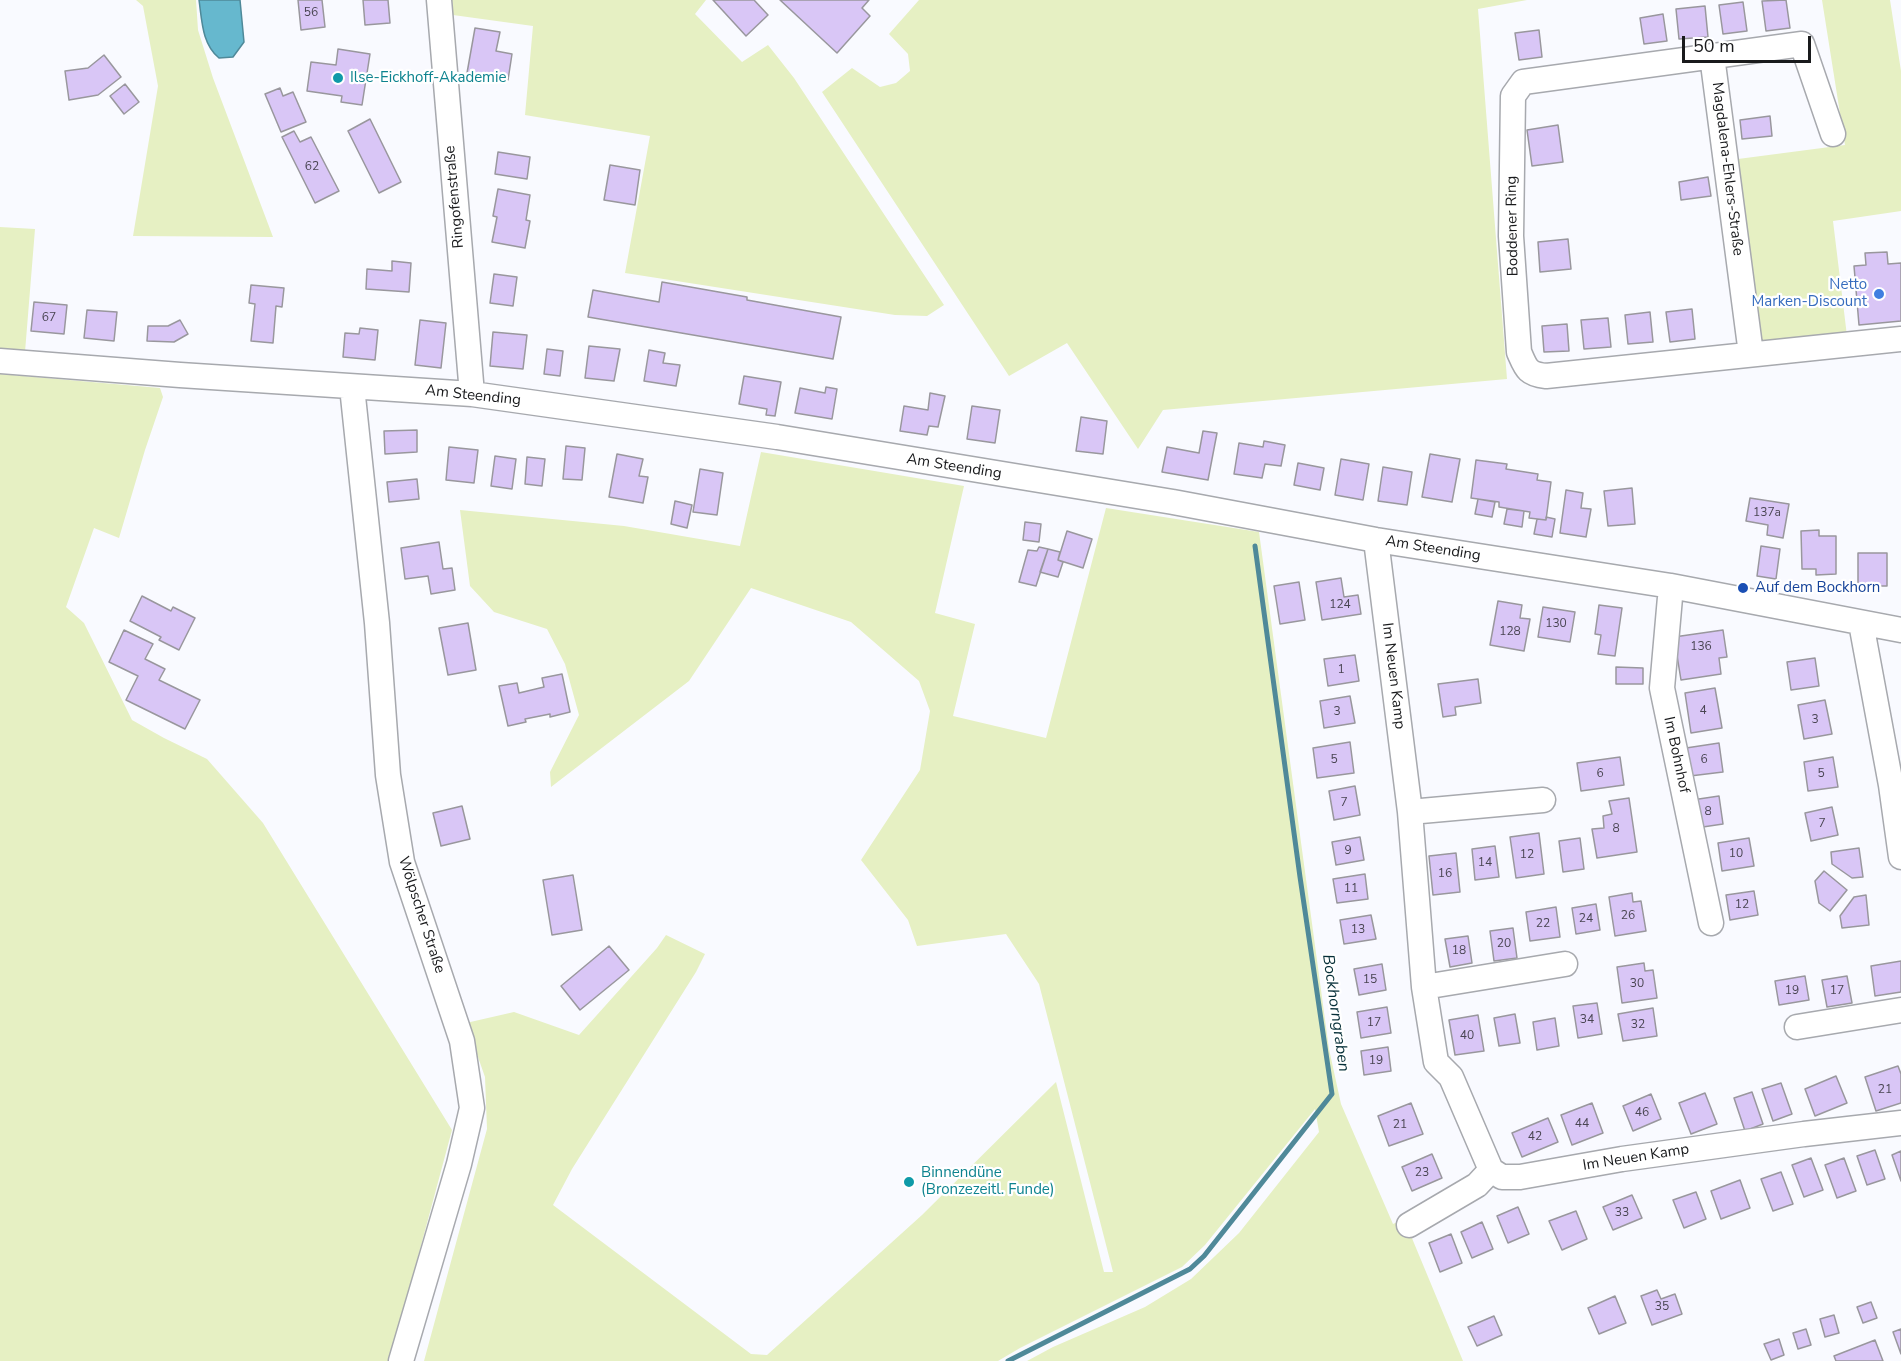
<!DOCTYPE html>
<meta charset="utf-8">
<style>
body{margin:0}
#map{position:relative;width:1901px;height:1361px;overflow:hidden;background:#f9faff;font-family:"Nunito Sans",sans-serif}
canvas{display:block}
.scale{position:absolute;left:1682px;top:36px;width:129px;height:27px;box-sizing:border-box;border:3px solid #191a1c;border-top:0;padding-left:8px;font-size:18px;line-height:21px;white-space:nowrap;color:#191a1c;-webkit-text-stroke:4px #fff;paint-order:stroke}
</style>
<div id="map">
<canvas width="1901" height="1361"></canvas>
<div class="scale">50 m</div>
</div>
<script>
const ctx = document.querySelector('canvas').getContext('2d');
ctx.lineJoin = 'round';
function fillPath(path, color) { ctx.fillStyle = color; ctx.fill(path, 'evenodd'); }
function stroke(path, color, width, dash) { ctx.strokeStyle = color; ctx.lineWidth = width; ctx.lineCap = dash ? 'butt' : 'round'; ctx.setLineDash(dash || []); ctx.stroke(path); }
function drawText(font, color, halo, rows, align = 'center') {
  ctx.font = font + ' "Nunito Sans",sans-serif'; ctx.lineWidth = 4.5; ctx.setLineDash([]); ctx.textBaseline = 'middle'; ctx.strokeStyle = halo; ctx.fillStyle = color; for (const [text, x, y, turn = 0] of rows) {
    ctx.save(); ctx.translate(x, y); ctx.rotate((+turn || 0) * Math.PI / 180); ctx.textAlign = isNaN(turn) ? turn : align; if (halo) ctx.strokeText(text, 0, 0); ctx.fillText(text, 0, 0); ctx.restore();
  }
}
fillPath(new Path2D(`
 M 136,0 L 196,0 L 198,30 L 213,78 L 273,237 L 133,236 L 158,86 L 143,6 Z
 M 452,0 L 706,0 L 695,14 L 742,62 L 768,45 L 794,78 L 944,305 L 927,316 L 895,315 L 625,273 L 650,136 L 525,115 L 533,26 L 453,15 Z
 M 919,0 L 1527,0 L 1478,9 L 1507,379 L 1163,410 L 1138,449 L 1067,343 L 1009,376 L 822,92 L 852,68 L 880,87 L 896,83 L 910,71 L 908,54 L 889,34 Z
 M 1822,0 L 1890,0 L 1901,71 L 1901,211 L 1833,221 L 1847,336 L 1760,345 L 1738,159 L 1845,145 Z
 M 0,227 L 35,229 L 25,352 L 0,350 Z
 M 0,374 L 160,388 L 163,397 L 145,450 L 119,538 L 94,528 L 66,607 L 84,623 L 132,720 L 164,738 L 207,759 L 263,823 L 452,1130 L 390,1361 L 0,1361 Z
 M 761,452 L 964,486 L 935,613 L 975,624 L 953,716 L 1046,738 L 1106,508 L 1259,532 L 1329,1049 L 1341,1104 L 1393,1224 L 1404,1219 L 1463,1361 L 1027,1361 L 1053,1347 L 1145,1307 L 1191,1279 L 1239,1233 L 1319,1132 L 1315,1109 L 1205,1245 L 1182,1267 L 1020,1348 L 998,1361 L 424,1361 L 487,1129 L 485,1077 L 466,1023 L 514,1012 L 579,1035 L 657,948 L 666,935 L 705,954 L 696,972 L 572,1169 L 553,1205 L 751,1354 L 767,1355 L 922,1215 L 1056,1082 L 1104,1272 L 1113,1272 L 1039,984 L 1006,934 L 917,946 L 908,920 L 861,860 L 920,770 L 930,711 L 919,681 L 851,622 L 751,588 L 689,681 L 551,787 L 550,772 L 579,715 L 565,664 L 547,629 L 494,612 L 470,586 L 460,510 L 624,526 L 740,546 Z`), '#e6f0c3');
const water = new Path2D(`
 M 199,0 L 240,0 L 244,42 L 233,57 L 219,58 C 202,44 202,21 199,0 Z`);
fillPath(water, '#66b8ce');
stroke(water, '#4f8999', 1.5);
stroke(new Path2D(`
 M 1008,1361 L 1190,1269 L 1204,1256 L 1332,1094 L 1300,877 L 1255,546`), '#4f8999', 5);
const building = new Path2D(`
 M 298,0 L 322,0 L 325,27 L 301,30 Z
 M 363,0 L 388,0 L 390,23 L 365,25 Z
 M 713,0 L 754,0 L 768,15 L 746,36 Z
 M 780,0 L 869,0 L 862,8 L 870,16 L 837,53 Z
 M 1786,0 L 1790,28 L 1766,31 L 1762,1 Z
 M 1743,2 L 1747,31 L 1723,34 L 1719,5 Z
 M 1705,6 L 1708,37 L 1679,39 L 1676,9 Z
 M 1663,14 L 1667,41 L 1644,44 L 1640,18 Z
 M 475,28 L 500,32 L 496,51 L 512,54 L 508,80 L 467,73 Z
 M 1539,30 L 1542,57 L 1519,60 L 1515,33 Z
 M 338,49 L 370,54 L 362,105 L 341,102 L 342,96 L 307,91 L 311,62 L 336,65 Z
 M 104,55 L 121,77 L 98,95 L 69,100 L 65,71 L 88,68 Z
 M 125,84 L 139,102 L 124,114 L 110,96 Z
 M 280,88 L 283,96 L 293,92 L 306,122 L 281,132 L 265,94 Z
 M 1770,116 L 1772,136 L 1742,139 L 1740,120 Z
 M 370,119 L 401,182 L 379,193 L 348,131 Z
 M 1558,125 L 1563,162 L 1532,166 L 1527,130 Z
 M 294,131 L 300,142 L 311,137 L 339,191 L 315,203 L 282,137 Z
 M 498,152 L 530,157 L 527,179 L 495,174 Z
 M 610,165 L 640,170 L 635,205 L 604,200 Z
 M 1708,177 L 1711,196 L 1681,200 L 1679,182 Z
 M 498,189 L 530,195 L 526,220 L 530,221 L 525,248 L 492,242 L 497,217 L 493,216 Z
 M 1568,239 L 1571,269 L 1540,272 L 1538,242 Z
 M 1887,252 L 1888,264 L 1901,263 L 1901,321 L 1859,325 L 1854,266 L 1866,265 L 1865,253 Z
 M 392,261 L 411,263 L 409,292 L 366,289 L 367,269 L 392,271 Z
 M 494,274 L 517,277 L 513,306 L 490,303 Z
 M 662,282 L 747,297 L 747,300 L 841,317 L 833,359 L 588,317 L 593,290 L 659,302 Z
 M 251,285 L 284,288 L 282,307 L 276,306 L 273,343 L 251,341 L 255,304 L 249,303 Z
 M 34,302 L 67,305 L 64,334 L 31,331 Z
 M 1692,309 L 1695,339 L 1670,342 L 1666,312 Z
 M 87,310 L 117,312 L 114,341 L 84,338 Z
 M 1650,312 L 1653,342 L 1628,344 L 1625,315 Z
 M 1608,318 L 1611,347 L 1584,349 L 1581,320 Z
 M 180,320 L 188,334 L 174,342 L 147,341 L 148,326 L 168,326 Z
 M 420,320 L 446,323 L 441,368 L 415,365 Z
 M 1567,324 L 1569,351 L 1544,352 L 1542,326 Z
 M 360,328 L 378,330 L 375,360 L 343,357 L 345,333 L 359,334 Z
 M 493,332 L 527,335 L 523,369 L 490,366 Z
 M 589,346 L 620,349 L 614,381 L 585,378 Z
 M 547,349 L 563,351 L 560,376 L 544,374 Z
 M 649,350 L 665,353 L 663,363 L 680,365 L 676,386 L 644,381 Z
 M 744,376 L 781,382 L 775,416 L 766,415 L 767,409 L 739,404 Z
 M 826,387 L 837,389 L 832,419 L 795,413 L 800,388 L 825,393 Z
 M 930,393 L 945,396 L 938,427 L 929,426 L 927,435 L 900,431 L 904,406 L 928,410 Z
 M 972,406 L 1000,410 L 995,443 L 967,439 Z
 M 1081,417 L 1107,421 L 1103,454 L 1076,451 Z
 M 417,430 L 417,452 L 385,454 L 384,431 Z
 M 1203,431 L 1217,433 L 1208,480 L 1162,472 L 1167,447 L 1199,453 Z
 M 1264,441 L 1285,445 L 1281,466 L 1265,464 L 1262,478 L 1234,474 L 1239,443 L 1263,447 Z
 M 566,446 L 585,448 L 582,480 L 563,479 Z
 M 449,447 L 478,450 L 474,483 L 446,480 Z
 M 617,454 L 643,459 L 639,476 L 648,477 L 643,503 L 609,497 Z
 M 1430,454 L 1460,459 L 1452,502 L 1422,497 Z
 M 495,456 L 516,459 L 512,489 L 491,486 Z
 M 527,457 L 545,459 L 542,486 L 525,484 Z
 M 1341,459 L 1369,464 L 1363,500 L 1335,495 Z
 M 1476,460 L 1507,464 L 1506,469 L 1538,474 L 1537,480 L 1551,482 L 1546,520 L 1529,518 L 1530,512 L 1499,507 L 1499,502 L 1471,498 Z
 M 1298,463 L 1324,468 L 1320,490 L 1294,485 Z
 M 1383,467 L 1412,472 L 1407,505 L 1378,501 Z
 M 700,469 L 723,473 L 717,515 L 693,512 Z
 M 417,479 L 419,499 L 389,502 L 387,482 Z
 M 1632,488 L 1635,524 L 1608,526 L 1604,491 Z
 M 1566,490 L 1583,493 L 1581,508 L 1591,509 L 1586,537 L 1560,533 Z
 M 1750,498 L 1789,504 L 1783,538 L 1767,535 L 1768,525 L 1746,521 Z
 M 1478,499 L 1495,502 L 1492,517 L 1475,514 Z
 M 675,501 L 692,505 L 687,528 L 671,524 Z
 M 1507,509 L 1524,511 L 1522,527 L 1504,524 Z
 M 1546,517 L 1555,519 L 1552,537 L 1534,534 L 1537,519 L 1546,520 Z
 M 1025,522 L 1041,524 L 1039,542 L 1023,540 Z
 M 1819,530 L 1819,536 L 1836,536 L 1836,574 L 1816,575 L 1816,569 L 1802,569 L 1801,531 Z
 M 1067,531 L 1092,539 L 1083,568 L 1058,560 Z
 M 439,542 L 443,569 L 452,568 L 455,590 L 431,594 L 428,576 L 405,579 L 401,548 Z
 M 1761,546 L 1780,549 L 1776,579 L 1757,576 Z
 M 1039,547 L 1048,549 L 1036,586 L 1019,582 L 1028,550 L 1037,551 Z
 M 1048,549 L 1060,552 L 1058,560 L 1063,562 L 1058,577 L 1040,572 Z
 M 1858,553 L 1887,553 L 1887,586 L 1858,586 Z
 M 1341,578 L 1344,597 L 1358,595 L 1361,614 L 1322,620 L 1316,582 Z
 M 1299,582 L 1305,620 L 1280,624 L 1274,586 Z
 M 142,596 L 171,611 L 173,607 L 195,618 L 179,650 L 159,640 L 161,637 L 130,621 Z
 M 1498,601 L 1522,605 L 1520,618 L 1530,619 L 1524,651 L 1490,645 Z
 M 1599,605 L 1622,608 L 1615,656 L 1598,654 L 1601,635 L 1595,634 Z
 M 1543,607 L 1575,612 L 1570,642 L 1538,637 Z
 M 468,623 L 476,670 L 448,675 L 439,628 Z
 M 124,630 L 153,644 L 145,659 L 165,669 L 159,680 L 200,700 L 185,729 L 126,700 L 138,676 L 109,662 Z
 M 1723,630 L 1727,657 L 1719,658 L 1721,674 L 1681,680 L 1674,637 Z
 M 1355,655 L 1359,681 L 1328,686 L 1324,659 Z
 M 1815,658 L 1819,686 L 1791,690 L 1787,662 Z
 M 1616,667 L 1643,668 L 1643,684 L 1616,684 Z
 M 562,674 L 570,712 L 550,717 L 550,714 L 525,719 L 526,722 L 508,726 L 499,686 L 517,683 L 519,693 L 544,687 L 542,678 Z
 M 1478,679 L 1481,703 L 1455,707 L 1456,715 L 1443,717 L 1438,684 Z
 M 1715,688 L 1722,728 L 1691,733 L 1685,693 Z
 M 1350,696 L 1355,723 L 1324,728 L 1320,701 Z
 M 1825,700 L 1832,734 L 1804,739 L 1798,705 Z
 M 1350,742 L 1354,773 L 1317,778 L 1313,748 Z
 M 1719,743 L 1723,772 L 1690,776 L 1686,748 Z
 M 1620,757 L 1624,785 L 1581,791 L 1577,763 Z
 M 1833,757 L 1838,787 L 1808,791 L 1804,762 Z
 M 1355,786 L 1360,815 L 1334,820 L 1329,791 Z
 M 1719,796 L 1723,824 L 1696,828 L 1692,800 Z
 M 1629,798 L 1637,852 L 1597,858 L 1592,829 L 1604,828 L 1603,816 L 1612,814 L 1609,801 Z
 M 462,806 L 470,839 L 441,846 L 433,813 Z
 M 1832,807 L 1838,835 L 1811,841 L 1805,813 Z
 M 1539,833 L 1544,874 L 1516,878 L 1510,837 Z
 M 1360,837 L 1364,860 L 1336,865 L 1332,842 Z
 M 1580,838 L 1584,869 L 1563,872 L 1559,841 Z
 M 1749,838 L 1754,866 L 1722,871 L 1718,843 Z
 M 1495,846 L 1499,877 L 1475,880 L 1472,849 Z
 M 1859,848 L 1863,877 L 1852,878 L 1832,864 L 1831,852 Z
 M 1456,853 L 1460,892 L 1433,895 L 1429,856 Z
 M 1824,871 L 1847,890 L 1830,911 L 1819,903 L 1815,881 Z
 M 1365,874 L 1368,899 L 1337,903 L 1333,879 Z
 M 573,875 L 582,930 L 552,935 L 543,880 Z
 M 1754,891 L 1758,915 L 1730,920 L 1726,895 Z
 M 1632,893 L 1633,902 L 1641,901 L 1646,931 L 1615,936 L 1609,897 Z
 M 1866,895 L 1869,925 L 1842,928 L 1840,916 L 1854,897 Z
 M 1596,904 L 1600,930 L 1576,934 L 1572,908 Z
 M 1556,907 L 1560,937 L 1530,941 L 1526,912 Z
 M 1371,915 L 1376,939 L 1344,944 L 1340,920 Z
 M 1513,928 L 1517,958 L 1494,961 L 1490,931 Z
 M 1468,936 L 1472,963 L 1450,967 L 1445,939 Z
 M 609,946 L 629,970 L 580,1010 L 561,986 Z
 M 1901,961 L 1901,992 L 1875,996 L 1871,966 Z
 M 1644,963 L 1645,971 L 1653,970 L 1657,998 L 1622,1003 L 1617,967 Z
 M 1382,964 L 1386,990 L 1359,995 L 1354,969 Z
 M 1805,976 L 1809,1000 L 1779,1005 L 1775,981 Z
 M 1847,976 L 1852,1003 L 1827,1007 L 1822,980 Z
 M 1597,1003 L 1602,1034 L 1578,1038 L 1573,1006 Z
 M 1387,1007 L 1391,1033 L 1361,1038 L 1357,1012 Z
 M 1653,1008 L 1657,1036 L 1623,1041 L 1618,1014 Z
 M 1515,1014 L 1520,1043 L 1499,1046 L 1494,1018 Z
 M 1478,1015 L 1484,1051 L 1455,1055 L 1449,1020 Z
 M 1555,1018 L 1559,1046 L 1537,1050 L 1533,1022 Z
 M 1388,1047 L 1391,1071 L 1364,1075 L 1361,1051 Z
 M 1898,1066 L 1901,1074 L 1901,1103 L 1876,1111 L 1865,1077 Z
 M 1836,1076 L 1847,1103 L 1815,1116 L 1805,1089 Z
 M 1781,1083 L 1792,1114 L 1773,1121 L 1762,1089 Z
 M 1752,1092 L 1763,1124 L 1745,1131 L 1734,1098 Z
 M 1705,1093 L 1717,1124 L 1691,1134 L 1679,1103 Z
 M 1651,1094 L 1661,1119 L 1633,1131 L 1623,1106 Z
 M 1411,1103 L 1423,1134 L 1389,1146 L 1378,1116 Z
 M 1592,1103 L 1603,1133 L 1572,1145 L 1561,1115 Z
 M 1548,1118 L 1558,1142 L 1522,1157 L 1512,1133 Z
 M 1875,1150 L 1885,1179 L 1867,1185 L 1857,1156 Z
 M 1901,1151 L 1901,1181 L 1892,1155 Z
 M 1432,1154 L 1442,1178 L 1412,1191 L 1402,1167 Z
 M 1811,1158 L 1823,1190 L 1804,1197 L 1792,1165 Z
 M 1844,1158 L 1856,1191 L 1837,1198 L 1825,1165 Z
 M 1781,1172 L 1793,1204 L 1773,1211 L 1761,1179 Z
 M 1740,1180 L 1750,1208 L 1721,1219 L 1711,1191 Z
 M 1696,1192 L 1706,1219 L 1684,1228 L 1673,1200 Z
 M 1632,1195 L 1642,1218 L 1613,1230 L 1603,1207 Z
 M 1518,1207 L 1529,1234 L 1508,1243 L 1497,1216 Z
 M 1576,1211 L 1587,1239 L 1562,1250 L 1549,1221 Z
 M 1482,1222 L 1493,1249 L 1472,1258 L 1461,1232 Z
 M 1451,1234 L 1462,1263 L 1440,1272 L 1429,1243 Z
 M 1657,1290 L 1661,1299 L 1675,1294 L 1682,1314 L 1652,1325 L 1641,1296 Z
 M 1615,1296 L 1626,1323 L 1599,1334 L 1588,1308 Z
 M 1871,1302 L 1877,1318 L 1863,1323 L 1857,1307 Z
 M 1834,1315 L 1839,1333 L 1825,1337 L 1820,1319 Z
 M 1494,1316 L 1502,1335 L 1477,1346 L 1468,1327 Z
 M 1806,1329 L 1811,1345 L 1798,1349 L 1793,1333 Z
 M 1901,1329 L 1901,1354 L 1893,1332 Z
 M 1779,1339 L 1784,1355 L 1771,1360 L 1764,1344 Z
 M 1875,1340 L 1883,1361 L 1836,1361 L 1834,1356 Z`);
fillPath(building, '#d9c6f6');
stroke(building, '#99979d', 1.5);
const minor = new Path2D(`
 M 439,0 L 472,394
 M 1712,56 L 1751,354
 M 1833,134 L 1802,44 L 1523,82 L 1513,96 L 1511,236 L 1519,352 C 1526,368 1527,374 1546,376 L 1901,339
 M 0,361 L 180,375 L 472,394 L 777,437 L 1173,502 L 1376,540 L 1671,586 L 1901,630
 M 352,387 L 377,623 L 388,775 L 402,862 L 462,1041 L 472,1108 L 459,1164 L 401,1361
 M 1376,540 L 1410,812 L 1424,987 L 1436,1062 L 1451,1077 L 1491,1170
 M 1671,586 L 1662,688 L 1711,923
 M 1861,623 L 1891,785 L 1901,857
 M 1410,812 L 1543,800
 M 1424,987 L 1565,964
 M 1797,1027 L 1901,1010
 M 1409,1225 L 1477,1185 L 1491,1170 L 1502,1177 L 1520,1177 L 1622,1159 L 1804,1134 L 1901,1123`);
stroke(minor, '#a7a9ae', 27);
stroke(minor, '#fff', 24);
for (const [x, y, r, color] of [
 [338,78,6,"#0f9aa8"],
 [1879,294,6,"#3f7fe0"],
 [1743,588,6,"#1a4fb4"],
 [909,1182,6,"#0f9aa8"]
]) { const dot = new Path2D(); dot.arc(x, y, r, 0, 2 * Math.PI); ctx.fillStyle = color; ctx.fill(dot); stroke(dot, '#fff', 2); }
drawText('12px', '#494552', null, [
 ["56",311,13],
 ["62",312,167],
 ["67",49,318],
 ["137a",1767,513],
 ["124",1340,605],
 ["130",1556,624],
 ["128",1510,632],
 ["136",1701,647],
 ["1",1341,670],
 ["4",1703,711],
 ["3",1337,712],
 ["3",1815,720],
 ["5",1334,760],
 ["6",1704,760],
 ["6",1600,774],
 ["5",1821,774],
 ["7",1344,803],
 ["8",1708,812],
 ["7",1822,824],
 ["8",1616,829],
 ["9",1348,851],
 ["10",1736,854],
 ["12",1527,855],
 ["14",1485,863],
 ["16",1445,874],
 ["11",1351,889],
 ["12",1742,905],
 ["26",1628,916],
 ["24",1586,919],
 ["22",1543,924],
 ["13",1358,930],
 ["20",1504,944],
 ["18",1459,951],
 ["15",1370,980],
 ["30",1637,984],
 ["19",1792,991],
 ["17",1837,991],
 ["34",1587,1020],
 ["17",1374,1023],
 ["32",1638,1025],
 ["40",1467,1036],
 ["19",1376,1061],
 ["21",1885,1090],
 ["46",1642,1113],
 ["44",1582,1124],
 ["21",1400,1125],
 ["42",1535,1137],
 ["23",1422,1173],
 ["33",1622,1213],
 ["35",1662,1307]
]);
drawText('15px', '#0d838f', '#fff', [
 ["Ilse-Eickhoff-Akademie",350,78],
 ["Binnendüne",921,1173],
 ["(Bronzezeitl. Funde)",921,1190]
], 'left');
drawText('15px', '#191a1c', '#fff', [
 ["Magdalena-Ehlers-Straße",1727,169,83],
 ["Ringofenstraße",455,197,-95],
 ["Boddener Ring",1513,226,-91],
 ["Am Steending",473,396,6],
 ["Am Steending",954,467,9],
 ["Am Steending",1433,549,9],
 ["Im Neuen Kamp",1393,676,83],
 ["Im Bohnhof",1676,755,78],
 ["Wölpscher Straße",421,915,72],
 ["Im Neuen Kamp",1636,1158,-9]
]);
drawText('15px', '#366cbe', '#fff', [
 ["Netto",1867,285],
 ["Marken-Discount",1867,302]
], 'right');
drawText('15px', '#164399', '#fff', [
 ["Auf dem Bockhorn",1755,588]
], 'left');
drawText('italic 16px', '#062f38', '#fff', [
 ["Bockhorngraben",1335,1013,82]
]);
</script>
